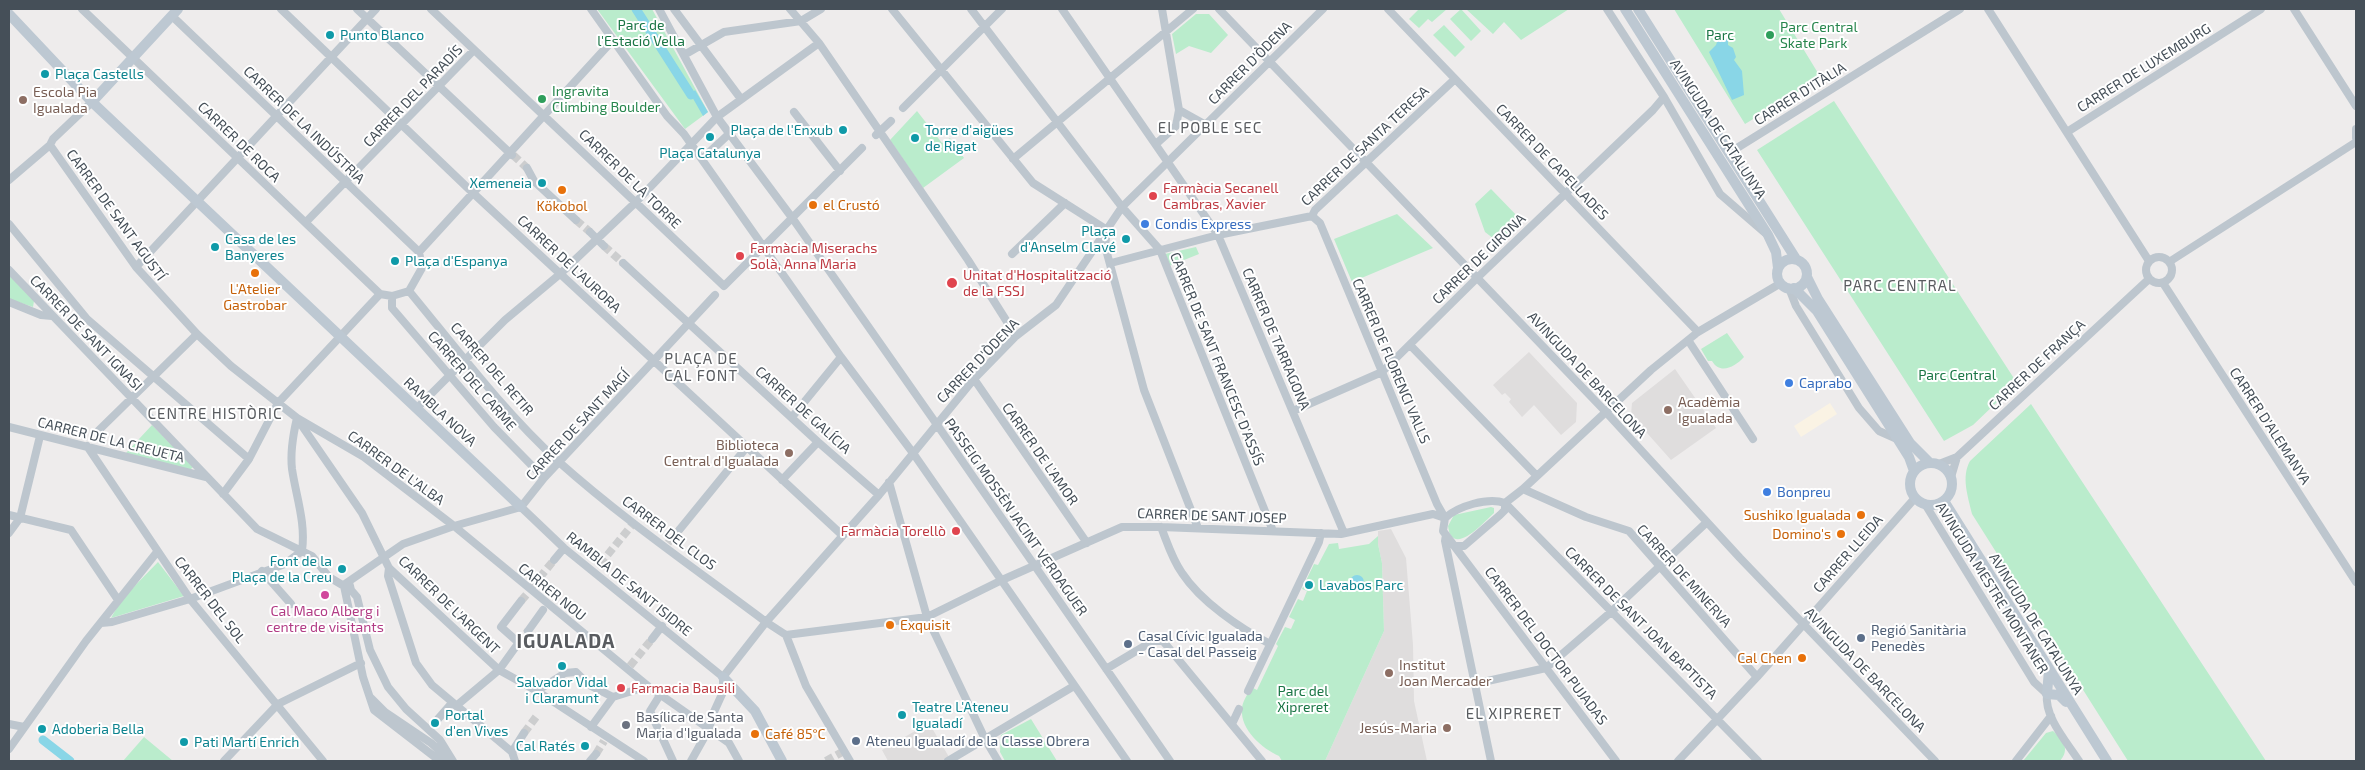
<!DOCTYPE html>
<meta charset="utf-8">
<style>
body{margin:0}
#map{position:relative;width:2365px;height:770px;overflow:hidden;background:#eeecec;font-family:"Exo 2",sans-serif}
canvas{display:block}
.frame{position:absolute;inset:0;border:10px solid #454f58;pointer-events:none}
</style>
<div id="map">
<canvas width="2365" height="770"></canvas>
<div class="frame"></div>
</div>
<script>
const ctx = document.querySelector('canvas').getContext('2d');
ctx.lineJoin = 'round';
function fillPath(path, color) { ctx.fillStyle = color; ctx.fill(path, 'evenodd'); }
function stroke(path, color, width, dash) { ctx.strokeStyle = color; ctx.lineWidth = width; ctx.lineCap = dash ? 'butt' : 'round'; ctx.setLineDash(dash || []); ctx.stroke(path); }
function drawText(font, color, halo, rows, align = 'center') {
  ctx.font = font + ' "Exo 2",sans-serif'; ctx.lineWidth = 4; ctx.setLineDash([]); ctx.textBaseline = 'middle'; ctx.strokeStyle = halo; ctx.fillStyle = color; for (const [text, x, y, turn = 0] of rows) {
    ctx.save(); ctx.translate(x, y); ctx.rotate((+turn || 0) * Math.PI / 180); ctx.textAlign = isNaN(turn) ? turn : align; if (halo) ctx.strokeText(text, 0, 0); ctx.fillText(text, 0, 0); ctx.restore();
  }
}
fillPath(new Path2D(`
 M 1830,403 L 1837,414 L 1801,437 L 1794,426 Z`), '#faf3e4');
fillPath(new Path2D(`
 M 1529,352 L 1577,403 L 1576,422 L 1561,435 L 1534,405 L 1522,417 L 1509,402 L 1511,399 L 1505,393 L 1502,395 L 1493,385 Z
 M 1675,369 L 1716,428 L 1671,460 L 1631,415 L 1632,403 Z
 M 1391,529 L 1406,558 L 1413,645 L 1414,701 L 1427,761 L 1325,761 L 1384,631 L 1382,563 L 1378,544 L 1378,531 Z
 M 929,723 L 949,757 L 943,761 L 888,761 L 882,750 Z`), '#dfdddd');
fillPath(new Path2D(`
 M 597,9 L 652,9 L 708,112 L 685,129 Z
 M 1419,9 L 1447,9 L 1432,22 L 1428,19 L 1419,28 L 1409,19 Z
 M 1461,9 L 1481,31 L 1471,41 L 1450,19 Z
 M 1466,9 L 1569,9 L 1521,40 L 1504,22 L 1493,34 Z
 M 1674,9 L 1779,9 L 1821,78 L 1745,124 Z
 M 1196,14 L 1209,14 L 1228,35 L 1211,53 L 1189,46 L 1176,54 L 1172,34 Z
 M 1444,25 L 1465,47 L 1455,57 L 1433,35 Z
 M 1834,101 L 2017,383 L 1973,425 L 1944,441 L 1757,150 Z
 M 917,111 L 942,143 L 950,138 L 964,158 L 923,188 L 890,140 Z
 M 1491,189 L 1522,221 L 1498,242 L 1485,232 L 1475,204 Z
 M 1397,214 L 1433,248 L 1352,282 L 1334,239 Z
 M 1196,247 L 1199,254 L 1169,266 L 1165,254 Z
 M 9,275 L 34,301 L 33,307 L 9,299 Z
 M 1727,333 L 1744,357 C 1735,367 1720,375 1712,361 L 1708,361 L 1701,349 Z
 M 2031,404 L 2266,761 L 2128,761 L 1972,514 C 1968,496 1961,477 1970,461 Z
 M 152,425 L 193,467 L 189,471 L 126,453 Z
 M 1491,507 L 1494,508 L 1494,513 C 1485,521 1452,559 1448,526 L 1454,515 Z
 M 1378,536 L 1378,544 L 1382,563 L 1384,631 L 1325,761 L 1282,761 L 1279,756 C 1263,749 1240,730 1242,709 C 1242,702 1248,694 1251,687 L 1257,690 L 1278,646 L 1276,644 L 1285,627 L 1291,629 L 1295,620 L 1289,617 L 1298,599 L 1303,601 L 1307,591 L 1302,589 L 1314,564 L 1318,565 L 1329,544 L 1338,543 L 1339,549 L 1369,544 Z
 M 158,562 L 184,596 L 111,618 L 121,600 Z
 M 1031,719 L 1057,761 L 1005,761 L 1000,752 L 1001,735 Z
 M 2053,731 C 2064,741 2070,749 2060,761 L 2023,761 L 2046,733 Z
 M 144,737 L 173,761 L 123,761 Z`), '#baeccc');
fillPath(new Path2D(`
 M 1726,38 L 1728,40 L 1728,45 L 1733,48 L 1736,57 L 1734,60 L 1742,71 L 1744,95 L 1732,100 L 1709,52 L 1716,45 L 1718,39 Z
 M 695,90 L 708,112 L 703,116 L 691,95 Z
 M1350 582a7 7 0 1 1 14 0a7 7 0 1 1-14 0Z`), '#89d6e7');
stroke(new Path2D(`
 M 636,9 L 691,95
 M 43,740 L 70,761`), '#89d6e7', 9);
stroke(new Path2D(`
 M 513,155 L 527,168
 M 576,220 L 590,232
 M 604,246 L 623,263
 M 668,543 L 680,529
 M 600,564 L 632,525
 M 532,587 L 554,560
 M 521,601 L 528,593
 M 519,643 L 528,631
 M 630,666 L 652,639
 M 432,726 L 438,719
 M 524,733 L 536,717
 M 596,754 L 604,741
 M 826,761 L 844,751`), '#cccdce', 8, [8, 4]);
stroke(new Path2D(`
 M 82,9 L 380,294
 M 281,9 L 473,193 L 842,535
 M 357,9 L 512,155
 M 431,9 L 724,286 L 862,148
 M 591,9 L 667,116 L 684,134 L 841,357 L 913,453 L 1127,761
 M 659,9 L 717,117 L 793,219 L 947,439 L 1170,761
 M 674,9 L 741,99
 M 790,9 L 819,43 L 968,260 L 1016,336
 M 892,9 L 1033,183 L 1107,230 L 1105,246 L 1144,390 L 1198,528
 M 971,9 L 1122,207 L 1160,250 L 1273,531
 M 1062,9 L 1218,235 L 1344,533
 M 1219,9 L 1605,411 L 1740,558 L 1935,761
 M 1388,9 L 1698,332
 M 1607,9 L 1664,97 L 1720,194 L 1764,232
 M 1988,9 L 2149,261
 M 2294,9 L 2356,106
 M 172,16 L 419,252
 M 684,55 L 724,32 L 801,21 L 821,9
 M 903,108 L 1002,9
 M 1179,110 L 1206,125
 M 794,112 L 840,171
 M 2356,129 L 2356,138
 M 2067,132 L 2261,9
 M 876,135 L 891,121
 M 1156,144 L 1176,126 L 1179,110 L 1162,9
 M 50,145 L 136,267 L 197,334 L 231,366 L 297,418 L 364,457 L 454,526 L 648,686 L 729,743 L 739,761
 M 1729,153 L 1960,9
 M 702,159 L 730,133
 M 1013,159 L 1193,9
 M 527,168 L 534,181 L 576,220
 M 9,180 L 50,145 L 53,139 L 92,102
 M 1312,216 L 1320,223 L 1437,504 L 1445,518
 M 1312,216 L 1315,210 L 1455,79
 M 306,222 L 474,50
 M 9,224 L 87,319 L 249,459
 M 590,232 L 604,246
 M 1012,254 L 1065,203
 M2146 270a13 13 0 1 1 26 0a13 13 0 1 1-26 0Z
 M 2169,262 L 2356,142
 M 623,263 L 818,442 L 879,495
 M 1111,263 L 1218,235 L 1312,216
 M 136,267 L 376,9
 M 9,270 L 257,529 L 312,556 L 329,577 L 344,586
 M 2163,283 L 2356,582
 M 1789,288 L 1796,306 L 1859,408 L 1879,431 L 1897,439
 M 409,291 C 456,348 504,412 559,462 C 624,520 697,570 766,622 L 786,635
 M 392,296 L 392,308 L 494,427 L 544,478
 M 9,302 L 41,315 L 52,316
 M 1688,340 L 1753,439
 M 1410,345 L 1537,476
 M 974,379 L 1087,543
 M 417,408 L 505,320 L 560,274 L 636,202 L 717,117 L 819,43
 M 1293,411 L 1382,372 L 1477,278 L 1653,110 L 1664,97
 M 792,417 L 841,357
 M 298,420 L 362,513 L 389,568 L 499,670 L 537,691 L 644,761
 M 9,427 L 206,477
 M 98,431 L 197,334
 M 87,446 L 190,599 L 323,761
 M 1939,464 L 1957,457 L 2149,279
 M 1951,477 L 1957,457
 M 782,480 L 818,442
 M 889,482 L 927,617 L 985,739 L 998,761
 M 1523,489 L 1586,517 L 1629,531 L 1757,677
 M 223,494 L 249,459 L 278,403 L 380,294 L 392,296 L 409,291 L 422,268 L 419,252 L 613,40
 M 1505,503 C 1488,497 1458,506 1445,518 L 1443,531 L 1616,761
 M 1505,503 L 1758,761
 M 1505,503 L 1523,489 L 1651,370 L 1698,332 L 1781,283
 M 1925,504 L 2034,682 L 2047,694 C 2044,717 2067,742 2079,761
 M 521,507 L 544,478 L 715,295
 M 521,507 L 564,548 L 723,677
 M 9,515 L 71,530 L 118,600
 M 1161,527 C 1167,542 1172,559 1182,573 C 1201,602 1240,628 1270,644
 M 680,529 L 746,448
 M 9,533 L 20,518 L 40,436
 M 1446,535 L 1445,541 L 1491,761
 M 1456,546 L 1464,546 L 1500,515 L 1505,510 L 1505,503
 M 554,560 L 564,548
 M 389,568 L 388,576 L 416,663 L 432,685 L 512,752 L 515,761
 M 262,571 L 291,604
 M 349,582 L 351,590 L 357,597 L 370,650 L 388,687 L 406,709 L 440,740 L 453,761
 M 345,584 L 403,544 L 454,526 L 521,507
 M 344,586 L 363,677 L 374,710 L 440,761
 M 101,623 L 112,622 L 190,599 L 285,564 L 302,551 C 306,523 296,496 292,469 C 290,452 293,435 297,418
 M 528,631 L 543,610
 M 786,635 L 927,617 L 1002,580 L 1122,527 L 1161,527 L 1341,534 L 1433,514 L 1445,518
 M 786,635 L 806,686 L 850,761
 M 652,639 L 662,626
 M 519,643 L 501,627 L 521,601
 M 1106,669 L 1153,641 L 1163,641 L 1262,761
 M 723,677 L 766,622 L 879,495 L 974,379 L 1016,336 L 1056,305 L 1122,207 L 1323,9
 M 1474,684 L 1546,668 L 1611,612 L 1707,522
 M 537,691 L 565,673 L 576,672 L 589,685 L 613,697 L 648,686
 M 1248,691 L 1319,542 L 1321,533
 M 660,695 L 650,711 L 673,761
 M 371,698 L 385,712 L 431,743 L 450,760
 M 456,706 L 499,670 L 517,645
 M 438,719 L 452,703
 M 9,724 L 24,727
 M 1232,724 L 1239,709
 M 591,727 L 613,697
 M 9,749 L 86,641 L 157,552
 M 512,752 L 524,733
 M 224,761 L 278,704 L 361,663
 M 590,761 L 596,754
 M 691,761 L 709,729 L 713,714 L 723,692 L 723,677
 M 948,761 L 1074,686
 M 1678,761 L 1757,677 L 1915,498
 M 2016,761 L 2051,716`), '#bdc6ce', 8);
stroke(new Path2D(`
 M 1625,9 L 1768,235 L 1776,252 L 1778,268
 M 1638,9 L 1796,259
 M 9,14 L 92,102 L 521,507
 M 92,102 L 178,9
 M1777 274a15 15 0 1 1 30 0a15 15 0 1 1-30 0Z
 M 1807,277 L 1818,299 L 1910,443 L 1930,463
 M 1794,288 L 1817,311 L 1909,457 L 1914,471
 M1910 484a21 21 0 1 1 42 0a21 21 0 1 1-42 0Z
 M 1944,501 L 2107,761
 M 2049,670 L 2047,694 L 2059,695 L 2066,702
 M 723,677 L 755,711 L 782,761`), '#bdc8d2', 10);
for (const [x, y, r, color] of [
 [330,35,5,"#0f9aa8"],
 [1770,35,5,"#2e9e5b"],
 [45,74,5,"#0f9aa8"],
 [542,99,5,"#2e9e5b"],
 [23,100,5,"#8d6e63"],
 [843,130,5,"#0f9aa8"],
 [710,137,5,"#0f9aa8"],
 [915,138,5,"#0f9aa8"],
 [542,183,5,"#0f9aa8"],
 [562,190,5,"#e8710a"],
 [1153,196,5,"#e0444e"],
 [813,205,5,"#e8710a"],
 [1145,224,5,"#3f7fe0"],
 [1126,239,5,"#0f9aa8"],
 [215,247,5,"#0f9aa8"],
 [740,256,5,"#e0444e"],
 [395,261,5,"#0f9aa8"],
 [255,273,5,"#e8710a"],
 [952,283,6,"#e0444e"],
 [1789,383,5,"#3f7fe0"],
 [1668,410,5,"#8d6e63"],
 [789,453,5,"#8d6e63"],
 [1767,492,5,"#3f7fe0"],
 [1861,515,5,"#e8710a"],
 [956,531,5,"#e0444e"],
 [1841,534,5,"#e8710a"],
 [342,569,5,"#0f9aa8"],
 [1309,585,5,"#0f9aa8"],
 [325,595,5,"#d1479c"],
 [890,625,5,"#e8710a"],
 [1861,638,5,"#5c6f8a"],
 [1128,644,5,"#5c6f8a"],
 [1802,658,5,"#e8710a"],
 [562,666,5,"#0f9aa8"],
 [1389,673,5,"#8d6e63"],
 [621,688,5,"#e0444e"],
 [902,715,5,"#0f9aa8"],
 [435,723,5,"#0f9aa8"],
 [626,725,5,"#6b7280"],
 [1447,728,5,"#8d6e63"],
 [42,729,5,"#0f9aa8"],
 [755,734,5,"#e8710a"],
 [856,741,5,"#5c6f8a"],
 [184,742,5,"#0f9aa8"],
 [585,746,5,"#0f9aa8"]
]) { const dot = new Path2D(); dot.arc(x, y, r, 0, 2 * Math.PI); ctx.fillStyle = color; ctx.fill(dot); stroke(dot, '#fff', 2); }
drawText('14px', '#1a7545', '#fff', [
 ["Parc de",641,25],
 ["l'Estació Vella",641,41],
 ["Parc",1720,35],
 ["Parc Central",1957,375],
 ["Parc del",1303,691],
 ["Xipreret",1303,707]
]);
drawText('14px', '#27864d', '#fff', [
 ["Parc Central",1780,27],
 ["Skate Park",1780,43],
 ["Ingravita",552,91],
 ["Climbing Boulder",552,107]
], 'left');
drawText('14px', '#0d838f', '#fff', [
 ["Punto Blanco",340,35],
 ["Plaça Castells",55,74],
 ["Plaça de l'Enxub",833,130,"right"],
 ["Torre d'aigües",925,130],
 ["de Rigat",925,146],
 ["Plaça Catalunya",710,153,"center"],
 ["Xemeneia",532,183,"right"],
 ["Plaça",1116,231,"right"],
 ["d'Anselm Clavé",1116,247,"right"],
 ["Casa de les",225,239],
 ["Banyeres",225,255],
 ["Plaça d'Espanya",405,261],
 ["Font de la",332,561,"right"],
 ["Plaça de la Creu",332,577,"right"],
 ["Lavabos Parc",1319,585],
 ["Salvador Vidal",562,682,"center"],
 ["i Claramunt",562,698,"center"],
 ["Teatre L'Ateneu",912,707],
 ["Igualadí",912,723],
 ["Portal",445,715],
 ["d'en Vives",445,731],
 ["Adoberia Bella",52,729],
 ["Pati Martí Enrich",194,742],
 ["Cal Ratés",575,746,"right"]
], 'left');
drawText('14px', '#454f58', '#fff', [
 ["CARRER D'ÒDENA",1250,63,-45],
 ["CARRER DE LUXEMBURG",2144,68,-32],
 ["CARRER D'ITÀLIA",1800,94,-32],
 ["CARRER DEL PARADÍS",413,96,-46],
 ["CARRER DE LA INDÚSTRIA",304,125,44],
 ["AVINGUDA DE CATALUNYA",1718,129,57],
 ["CARRER DE ROCA",239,142,44],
 ["CARRER DE SANTA TERESA",1365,146,-43],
 ["CARRER DE CAPELLADES",1552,162,46],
 ["CARRER DE LA TORRE",630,179,44],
 ["CARRER DE SANT AGUSTÍ",116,215,54],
 ["CARRER DE GIRONA",1479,259,-44],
 ["CARRER DE L'AURORA",569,264,43],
 ["CARRER DE SANT IGNASI",86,333,46],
 ["CARRER DE TARRAGONA",1276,339,67],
 ["CARRER DE SANT FRANCESC D'ASSÍS",1217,359,68],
 ["CARRER D'ÒDENA",978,361,-46],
 ["CARRER DE FLORENCI VALLS",1391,361,67],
 ["CARRER DE FRANÇA",2037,365,-43],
 ["CARRER DEL RETIR",492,369,49],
 ["AVINGUDA DE BARCELONA",1587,375,47],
 ["CARRER DEL CARME",472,381,49],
 ["CARRER DE GALÍCIA",803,410,42],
 ["RAMBLA NOVA",440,412,43],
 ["CARRER DE SANT MAGÍ",578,425,-47],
 ["CARRER D'ALEMANYA",2270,426,57],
 ["CARRER DE LA CREUETA",111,440,14],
 ["CARRER DE L'AMOR",1040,454,55],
 ["CARRER DE L'ALBA",396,468,36],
 ["CARRER DE SANT JOSEP",1212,516,2],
 ["PASSEIG MOSSÈN JACINT VERDAGUER",1016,517,55],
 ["CARRER DEL CLOS",669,533,37],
 ["CARRER LLEIDA",1848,554,-49],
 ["CARRER DE MINERVA",1684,576,48],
 ["RAMBLA DE SANT ISIDRE",629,584,39],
 ["AVINGUDA MESTRE MONTANER",1992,588,58],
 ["CARRER NOU",552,592,39],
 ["CARRER DEL SOL",210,600,52],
 ["CARRER DE L'ARGENT",449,605,44],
 ["CARRER DE SANT JOAN BAPTISTA",1641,623,45],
 ["AVINGUDA DE CATALUNYA",2036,624,58],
 ["CARRER DEL DOCTOR PUJADAS",1546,646,53],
 ["AVINGUDA DE BARCELONA",1865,670,46]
]);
drawText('14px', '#785e54', '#fff', [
 ["Escola Pia",33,92],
 ["Igualada",33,108],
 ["Acadèmia",1678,402],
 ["Igualada",1678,418],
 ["Biblioteca",779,445,"right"],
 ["Central d'Igualada",779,461,"right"],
 ["Institut",1399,665],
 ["Joan Mercader",1399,681],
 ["Jesús-Maria",1437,728,"right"]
], 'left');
drawText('14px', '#be3a42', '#fff', [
 ["Farmàcia Secanell",1163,188],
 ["Cambras, Xavier",1163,204],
 ["Farmàcia Miserachs",750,248],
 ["Solà, Anna Maria",750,264],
 ["Unitat d'Hospitalització",963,275],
 ["de la FSSJ",963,291],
 ["Farmàcia Torellò",946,531,"right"],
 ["Farmacia Bausili",631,688]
], 'left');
drawText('14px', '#c56008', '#fff', [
 ["el Crustó",823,205],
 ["Kökobol",562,206,"center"],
 ["L'Atelier",255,289,"center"],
 ["Gastrobar",255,305,"center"],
 ["Sushiko Igualada",1851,515,"right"],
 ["Domino's",1831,534,"right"],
 ["Exquisit",900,625],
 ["Cal Chen",1792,658,"right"],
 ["Café 85°C",765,734]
], 'left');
drawText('14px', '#366cbe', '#fff', [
 ["Condis Express",1155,224],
 ["Caprabo",1799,383],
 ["Bonpreu",1777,492]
], 'left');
drawText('14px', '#b23c85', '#fff', [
 ["Cal Maco Alberg i",325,611],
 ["centre de visitants",325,627]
]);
drawText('14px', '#4e5e75', '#fff', [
 ["Regió Sanitària",1871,630],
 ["Penedès",1871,646],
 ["Casal Cívic Igualada",1138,636],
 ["- Casal del Passeig",1138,652],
 ["Ateneu Igualadí de la Classe Obrera",866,741]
], 'left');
drawText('14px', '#5b616d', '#fff', [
 ["Basílica de Santa",636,717],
 ["Maria d'Igualada",636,733]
], 'left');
ctx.letterSpacing = '1px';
drawText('15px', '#595c60', '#fff', [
 ["EL POBLE SEC",1210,128],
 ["PARC CENTRAL",1900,286],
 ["PLAÇA DE",701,359],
 ["CAL FONT",701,376],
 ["CENTRE HISTÒRIC",215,414],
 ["EL XIPRERET",1514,714]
]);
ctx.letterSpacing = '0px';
ctx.letterSpacing = '1px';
drawText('bold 19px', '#595c60', '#fff', [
 ["IGUALADA",566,642]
]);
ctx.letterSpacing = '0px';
</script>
